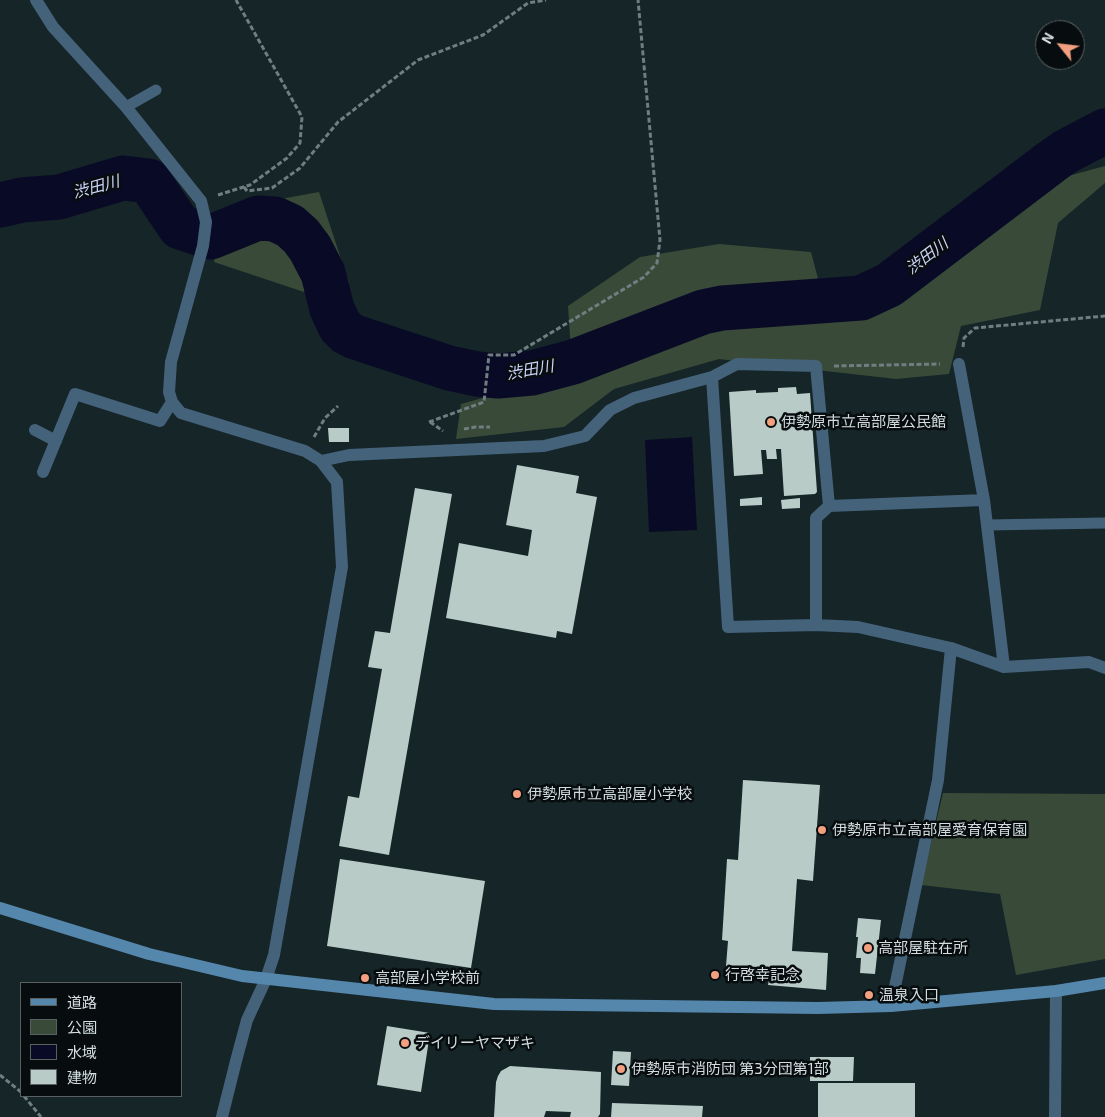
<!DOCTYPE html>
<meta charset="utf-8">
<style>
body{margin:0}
#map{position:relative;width:1105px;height:1117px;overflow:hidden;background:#152528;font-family:"Exo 2","Noto Sans JP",sans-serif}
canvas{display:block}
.legend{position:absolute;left:20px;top:982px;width:162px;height:115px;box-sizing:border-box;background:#070d0e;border:1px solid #596062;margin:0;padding:6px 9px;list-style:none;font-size:15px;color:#d3dddf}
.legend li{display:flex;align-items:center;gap:10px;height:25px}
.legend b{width:25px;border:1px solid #596062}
.north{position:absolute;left:1035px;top:20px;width:50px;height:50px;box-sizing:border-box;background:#070d0e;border:1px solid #596062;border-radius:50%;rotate:299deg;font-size:14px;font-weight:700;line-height:20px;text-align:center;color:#d3dddf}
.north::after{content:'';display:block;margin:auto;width:18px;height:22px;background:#f2a07f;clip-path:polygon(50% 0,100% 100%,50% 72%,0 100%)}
</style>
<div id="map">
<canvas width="1105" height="1117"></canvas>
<ul class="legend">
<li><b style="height:6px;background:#5586ac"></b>道路</li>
<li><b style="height:14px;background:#394b38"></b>公園</li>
<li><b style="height:14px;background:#090b26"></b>水域</li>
<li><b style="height:14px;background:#b9cbc6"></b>建物</li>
</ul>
<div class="north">N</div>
</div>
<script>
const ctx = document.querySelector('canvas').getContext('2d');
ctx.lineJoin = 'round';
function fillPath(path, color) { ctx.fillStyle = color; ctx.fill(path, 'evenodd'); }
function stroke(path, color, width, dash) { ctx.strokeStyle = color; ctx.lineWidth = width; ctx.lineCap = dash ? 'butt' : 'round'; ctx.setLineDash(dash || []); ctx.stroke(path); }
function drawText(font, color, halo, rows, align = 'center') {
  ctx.font = font + ' "Exo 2","Noto Sans JP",sans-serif'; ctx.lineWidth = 5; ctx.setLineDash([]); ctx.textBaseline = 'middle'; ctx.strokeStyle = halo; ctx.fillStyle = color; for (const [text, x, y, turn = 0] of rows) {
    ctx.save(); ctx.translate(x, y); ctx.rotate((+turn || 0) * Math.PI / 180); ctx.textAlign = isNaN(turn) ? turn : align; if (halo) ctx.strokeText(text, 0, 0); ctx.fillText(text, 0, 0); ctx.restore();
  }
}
fillPath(new Path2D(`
 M 1105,166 L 1105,183 L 1058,223 L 1040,310 L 961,326 L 949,374 L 896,379 L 719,359 L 614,389 L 564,427 L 456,439 L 461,404 L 497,394 L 573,382 L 568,306 L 640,257 L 719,244 L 811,252 L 826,309 L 893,303 L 992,234 L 1068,176 Z
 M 319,192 L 349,283 L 304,292 L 214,262 L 226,209 Z
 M 943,793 L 1105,794 L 1105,959 L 1016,975 L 1000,894 L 921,885 Z`), '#394b38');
fillPath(new Path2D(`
 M 692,437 L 697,530 L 649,532 L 645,440 Z`), '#090b26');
stroke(new Path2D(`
 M 0,205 L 22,200 L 59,197 L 123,178 L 149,181 L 180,227 L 211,237 L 258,218 L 275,219 L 290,226 L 301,236 L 310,248 L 323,273 L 332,309 L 340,326 L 347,333 L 355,337 L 449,368 L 477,374 L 498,376 L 532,373 L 573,362 L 703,312 L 722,308 L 861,298 L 889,285 L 1051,162 L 1065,152 L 1105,131`), '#090b26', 45);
fillPath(new Path2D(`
 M 796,387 L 797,394 L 810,393 L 817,492 L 815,494 L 784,496 L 781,449 L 776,449 L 777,459 L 767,459 L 766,450 L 761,450 L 763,474 L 734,476 L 729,392 L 756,390 L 756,393 L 778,392 L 778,388 Z
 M 328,428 L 349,428 L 349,442 L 329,442 Z
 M 517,465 L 579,476 L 576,493 L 597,497 L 572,634 L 557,631 L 556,638 L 446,618 L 459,543 L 528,556 L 532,530 L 506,525 Z
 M 415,488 L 452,494 L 389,855 L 339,846 L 348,796 L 359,798 L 382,669 L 368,667 L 375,631 L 390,633 Z
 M 762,497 L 762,505 L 740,506 L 740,499 Z
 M 800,498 L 800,508 L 782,509 L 781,500 Z
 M 743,780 L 820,785 L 813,881 L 797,879 L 792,951 L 828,953 L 826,990 L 768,985 L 769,980 L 759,979 L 760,968 L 726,966 L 728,941 L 722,940 L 727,859 L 738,860 Z
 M 340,859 L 485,881 L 471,968 L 327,946 Z
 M 858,918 L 881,920 L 875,974 L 860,973 L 861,958 L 856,958 L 858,937 L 856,937 Z
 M 387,1026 L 430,1033 L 421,1092 L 377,1085 Z
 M 613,1051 L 631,1052 L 629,1086 L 611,1085 Z
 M 810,1057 L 854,1057 L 853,1081 L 810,1081 Z
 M 510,1066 L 601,1072 L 600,1114 L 598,1117 L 570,1117 L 571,1112 L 546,1111 L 544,1117 L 494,1117 L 496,1082 L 498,1076 L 501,1071 Z
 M 818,1083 L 915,1083 L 915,1117 L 818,1117 Z
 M 612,1103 L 703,1106 L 702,1117 L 611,1117 Z`), '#b9cbc6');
stroke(new Path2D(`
 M 244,187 L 247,191 L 272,188 L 300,168 L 338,122 L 418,60 L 483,35 L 528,3 L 546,0
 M 218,195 L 250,185 L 287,158 L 300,143 L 302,117 L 236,0
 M 963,347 L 964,338 L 975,328 L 1105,316
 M 834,366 L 940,364
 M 429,422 L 484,402 L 489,355 L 514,355 L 644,277 L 657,263 L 660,240 L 638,0
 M 430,422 L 443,431
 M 464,429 L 475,427 L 490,427
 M 314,437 L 325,418 L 338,406
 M 0,1075 L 21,1092
 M 24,1096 L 41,1117`), '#717e81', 3, [5, 2.5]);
stroke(new Path2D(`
 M 126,107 L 156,90
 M 987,525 L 1105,523`), '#44627a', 11);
stroke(new Path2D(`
 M 36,0 L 53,27 L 126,107 L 201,201 L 206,222 L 203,246 L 171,362 L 169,392 L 172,402 L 181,413 L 305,451 L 321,461 L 337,482 L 342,567 L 274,955 L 266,979 L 247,1020 L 236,1061 L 222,1117
 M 959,364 L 984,500 L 1004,667 L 1089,662 L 1105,668
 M 712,377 L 728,627 L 816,625 L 858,627 L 951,648 L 1004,667
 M 35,430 L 56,441
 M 321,461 L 349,455 L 544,446 L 585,436 L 610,410 L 634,398 L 712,377 L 737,364 L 816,366 L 829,506
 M 43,472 L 75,394 L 160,421 L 172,402
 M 816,625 L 816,518 L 829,506 L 984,500
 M 891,1006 L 938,780 L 951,648
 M 1055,1117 L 1056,991`), '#44627a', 12);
stroke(new Path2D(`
 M 0,908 L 149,954 L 242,976 L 494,1004 L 818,1008 L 891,1006 L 1056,991 L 1105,983`), '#5586ac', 12);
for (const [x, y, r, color] of [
 [771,422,5,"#f2a07f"],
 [517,794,5,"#f2a07f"],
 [822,830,5,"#f2a07f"],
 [868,948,5,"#f2a07f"],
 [715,975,5,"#f2a07f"],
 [365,978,5,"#f2a07f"],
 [869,995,5,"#f2a07f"],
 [405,1043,5,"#f2a07f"],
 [621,1069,5,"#f2a07f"]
]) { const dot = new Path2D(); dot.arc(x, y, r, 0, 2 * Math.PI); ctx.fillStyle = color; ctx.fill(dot); stroke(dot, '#070d0e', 2); }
drawText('15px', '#d3dddf', '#070d0e', [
 ["伊勢原市立高部屋公民館",781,422],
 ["伊勢原市立高部屋小学校",527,794],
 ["伊勢原市立高部屋愛育保育園",832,830],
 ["高部屋駐在所",878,948],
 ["行啓幸記念",725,975],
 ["高部屋小学校前",375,978],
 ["温泉入口",879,995],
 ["デイリーヤマザキ",415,1043],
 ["伊勢原市消防団 第3分団第1部",631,1069]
], 'left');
drawText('italic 16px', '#ccd3f8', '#070d0e', [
 ["渋田川",96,187,-15],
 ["渋田川",927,256,-37],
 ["渋田川",530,370,-10]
]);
</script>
